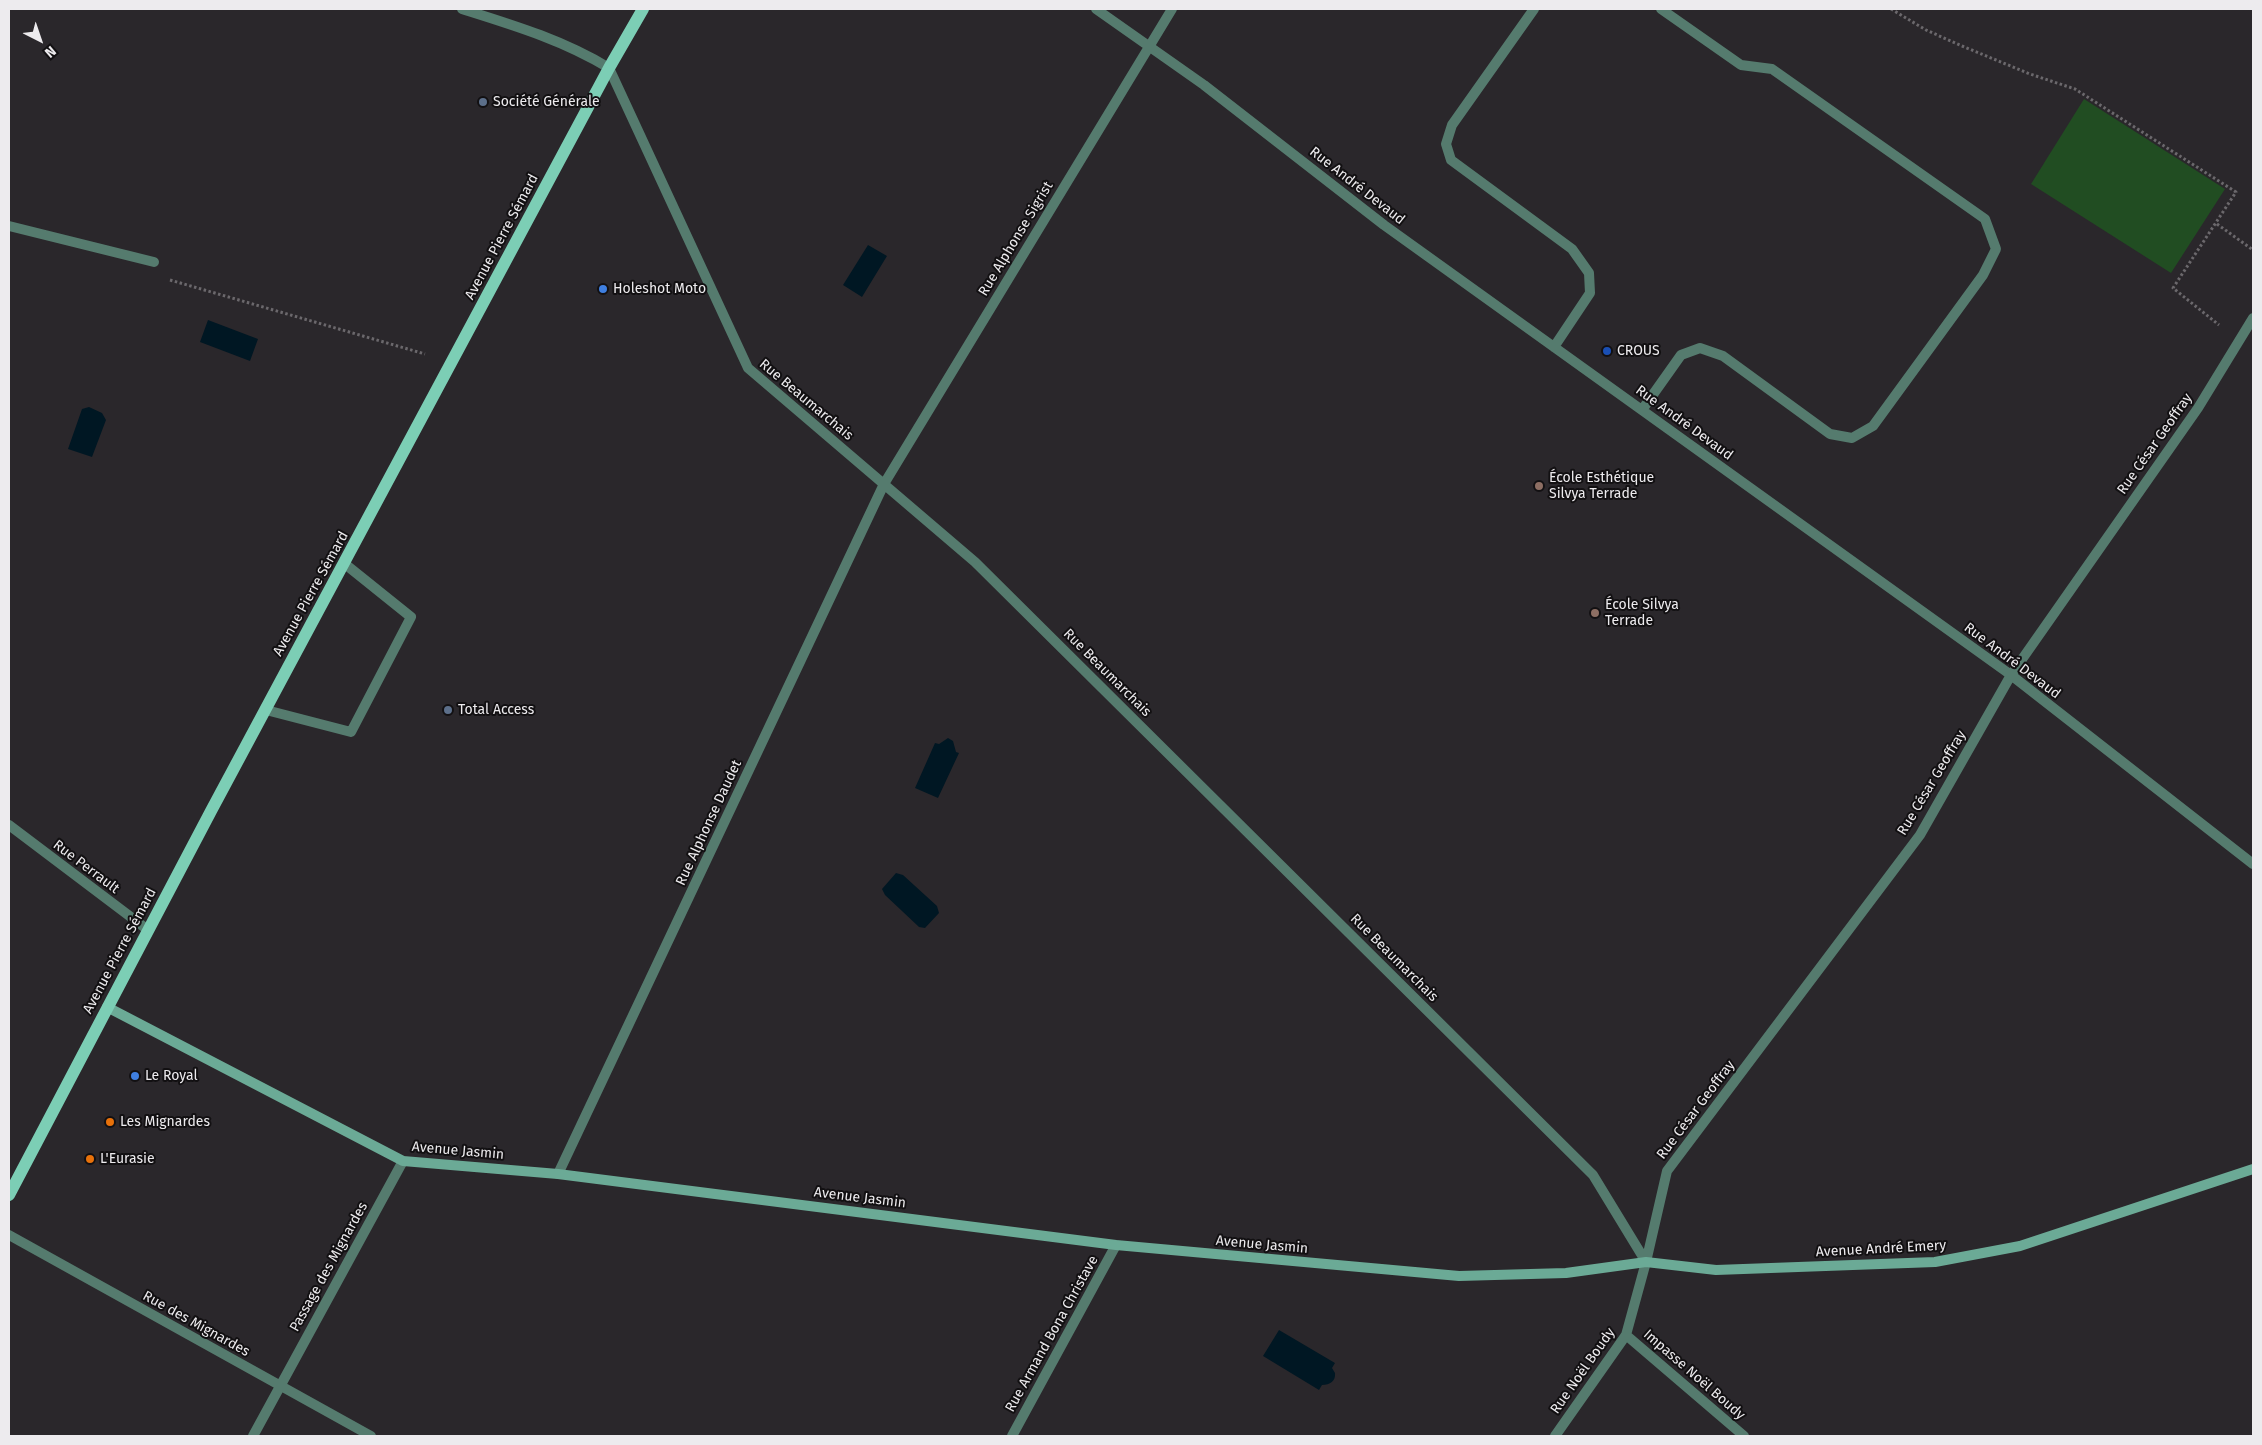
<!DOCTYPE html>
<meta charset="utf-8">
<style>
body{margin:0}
#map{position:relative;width:2262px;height:1445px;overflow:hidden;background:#2a272b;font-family:"Fira Sans",sans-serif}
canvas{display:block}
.frame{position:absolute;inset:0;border:10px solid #edebee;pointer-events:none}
.north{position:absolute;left:15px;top:15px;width:50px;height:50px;-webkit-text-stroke:4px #121012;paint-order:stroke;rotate:139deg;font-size:14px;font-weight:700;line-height:20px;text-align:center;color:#edebee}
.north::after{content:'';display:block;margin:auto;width:18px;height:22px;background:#edebee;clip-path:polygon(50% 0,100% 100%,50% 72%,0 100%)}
</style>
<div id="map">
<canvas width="2262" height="1445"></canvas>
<div class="frame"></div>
<div class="north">N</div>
</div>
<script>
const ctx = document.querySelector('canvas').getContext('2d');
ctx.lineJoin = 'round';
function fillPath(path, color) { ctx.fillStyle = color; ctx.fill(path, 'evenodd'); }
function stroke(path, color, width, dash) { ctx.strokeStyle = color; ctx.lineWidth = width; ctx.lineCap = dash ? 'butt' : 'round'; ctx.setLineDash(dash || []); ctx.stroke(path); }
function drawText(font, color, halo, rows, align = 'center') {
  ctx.font = font + ' "Fira Sans",sans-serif'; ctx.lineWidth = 4; ctx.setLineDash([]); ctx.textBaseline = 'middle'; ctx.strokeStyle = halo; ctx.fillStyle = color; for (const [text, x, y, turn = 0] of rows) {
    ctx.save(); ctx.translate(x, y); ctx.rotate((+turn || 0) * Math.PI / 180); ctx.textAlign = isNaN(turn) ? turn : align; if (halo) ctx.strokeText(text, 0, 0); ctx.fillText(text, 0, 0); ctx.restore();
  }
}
fillPath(new Path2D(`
 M 2084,99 L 2225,189 L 2171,273 L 2031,184 Z`), '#214d22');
fillPath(new Path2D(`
 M 868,245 L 887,256 L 862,297 L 843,285 Z
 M 208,320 L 258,339 L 250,361 L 200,342 Z
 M 89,407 L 102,413 L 106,420 L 92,457 L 68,449 L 82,409 Z
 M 948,738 L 953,741 L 956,752 L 959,753 L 938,798 L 915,788 L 935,743 L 939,744 Z
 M 896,873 L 903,875 L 937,906 L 939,913 L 925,928 L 919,927 L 885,895 L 882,889 Z
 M 1279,1330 L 1335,1363 L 1332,1368 L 1335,1373 C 1336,1381 1330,1385 1322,1385 L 1319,1390 L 1263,1356 Z`), '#001723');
stroke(new Path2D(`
 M 1891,9 L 1926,30 L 1962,46 L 2030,74 L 2075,89 L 2236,192 L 2173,288 L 2219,325
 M 2217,224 L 2253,250
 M 170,280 L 425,354`), '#6b686c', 3, [2.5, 2.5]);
stroke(new Path2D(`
 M 266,710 L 351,732 L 411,617 L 345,564`), '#557b6e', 10);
stroke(new Path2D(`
 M 462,9 C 513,25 563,40 609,68 L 748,368 L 975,562 L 1593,1175 L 1646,1262
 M 1096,9 L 1204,85 L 1384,225 L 2011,675 L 2253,864
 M 1534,9 L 1452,125 L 1446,144 L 1451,160 L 1572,249 L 1589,273 L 1590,293 L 1554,347
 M 9,226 L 154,262
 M 1642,410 L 1681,355 L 1700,348 L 1723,356 L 1830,434 L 1852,438 L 1873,426 L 1983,275 L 1996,249 L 1985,219 L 1772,69 L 1741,65 L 1661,9
 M 9,825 L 148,930
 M 558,1174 L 884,484 L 1172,9
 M 9,1235 L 371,1436
 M 1626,1335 L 1744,1436
 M 253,1436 L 403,1161
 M 1012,1436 L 1116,1245
 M 1555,1436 L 1626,1335 L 1646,1262 L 1667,1171 L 1920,835 L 2011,675 L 2198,408 L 2253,318`), '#557b6e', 10);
stroke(new Path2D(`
 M 107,1007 L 403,1161 L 558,1174 L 1116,1245 L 1459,1276 L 1566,1273 L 1646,1262 L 1716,1270 L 1935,1262 L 2020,1246 L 2253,1169`), '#6baa96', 10);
stroke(new Path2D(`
 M 9,1195 L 211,811 L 609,68 L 643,9`), '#7cceb5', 12);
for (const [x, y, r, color] of [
 [483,102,5,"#5c6f8a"],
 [603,289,5,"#3f7fe0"],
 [1607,351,5,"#1a4fb4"],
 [1539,486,5,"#8d6e63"],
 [1595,613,5,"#8d6e63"],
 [448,710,5,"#5c6f8a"],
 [135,1076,5,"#3f7fe0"],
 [110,1122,5,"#e8710a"],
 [90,1159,5,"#e8710a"]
]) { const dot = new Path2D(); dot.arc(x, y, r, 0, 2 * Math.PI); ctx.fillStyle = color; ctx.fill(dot); stroke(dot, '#121012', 2); }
drawText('14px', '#edebee', '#121012', [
 ["Société Générale",493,102],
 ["Holeshot Moto",613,289],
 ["CROUS",1617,351],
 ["École Esthétique",1549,478],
 ["Silvya Terrade",1549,494],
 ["École Silvya",1605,605],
 ["Terrade",1605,621],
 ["Total Access",458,710],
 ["Le Royal",145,1076],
 ["Les Mignardes",120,1122],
 ["L'Eurasie",100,1159]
], 'left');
drawText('14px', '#edebee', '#121012', [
 ["Rue André Devaud",1357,186,38],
 ["Avenue Pierre Sémard",502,237,-62],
 ["Rue Alphonse Sigrist",1016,239,-59],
 ["Rue Beaumarchais",806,400,40],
 ["Rue André Devaud",1684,423,36],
 ["Rue César Geoffray",2155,444,-55],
 ["Avenue Pierre Sémard",311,594,-61],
 ["Rue André Devaud",2012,661,37],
 ["Rue Beaumarchais",1107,673,45],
 ["Rue César Geoffray",1932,783,-59],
 ["Rue Alphonse Daudet",709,823,-65],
 ["Rue Perrault",86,867,37],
 ["Avenue Pierre Sémard",120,951,-62],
 ["Rue Beaumarchais",1394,958,45],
 ["Rue César Geoffray",1696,1110,-53],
 ["Avenue Jasmin",458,1151,5],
 ["Avenue Jasmin",860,1198,7],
 ["Avenue Jasmin",1262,1245,5],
 ["Avenue André Emery",1881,1249,-3],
 ["Passage des Mignardes",329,1267,-61],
 ["Rue des Mignardes",196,1324,29],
 ["Rue Armand Bona Christave",1052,1334,-61],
 ["Rue Noël Boudy",1583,1371,-55],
 ["Impasse Noël Boudy",1694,1375,41]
]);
</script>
